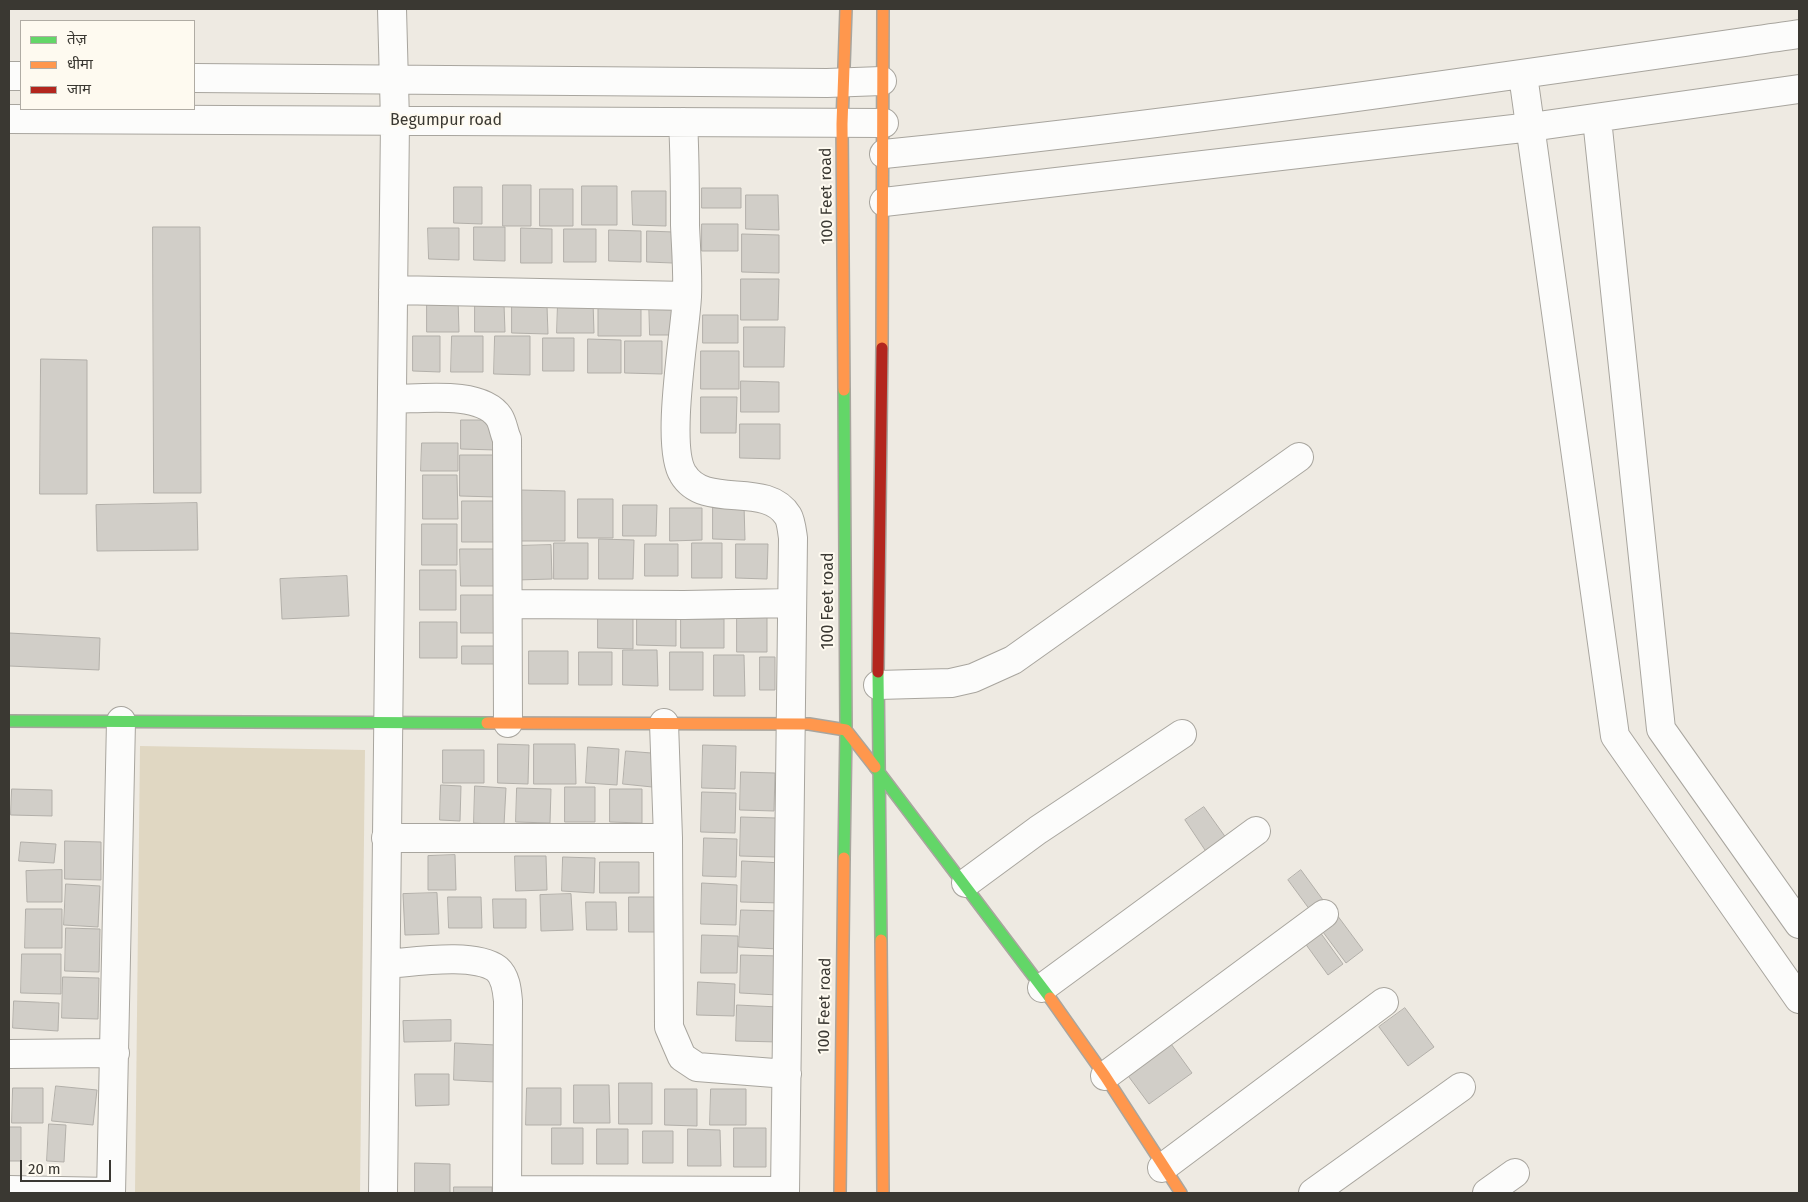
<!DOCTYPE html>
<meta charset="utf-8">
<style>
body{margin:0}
#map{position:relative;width:1808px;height:1202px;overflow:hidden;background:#eeeae2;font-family:"Fira Sans","Noto Sans Devanagari",sans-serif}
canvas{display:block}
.frame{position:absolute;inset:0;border:10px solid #3a3832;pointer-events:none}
.legend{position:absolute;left:20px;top:20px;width:175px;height:90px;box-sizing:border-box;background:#fefaf0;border:1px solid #b0aca4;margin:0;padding:6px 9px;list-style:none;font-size:15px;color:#3a3832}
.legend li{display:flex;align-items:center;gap:10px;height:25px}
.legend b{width:25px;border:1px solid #b0aca4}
.scale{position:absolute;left:20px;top:1160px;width:91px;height:22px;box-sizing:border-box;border:2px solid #3a3832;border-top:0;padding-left:6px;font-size:15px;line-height:18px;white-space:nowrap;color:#3a3832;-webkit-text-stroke:4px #fefaf0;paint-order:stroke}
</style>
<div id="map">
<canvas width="1808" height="1202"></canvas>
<div class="frame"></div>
<ul class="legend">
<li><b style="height:6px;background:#63d668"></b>तेज़</li>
<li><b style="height:6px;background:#ff974d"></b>धीमा</li>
<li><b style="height:6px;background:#b3261e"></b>जाम</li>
</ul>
<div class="scale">20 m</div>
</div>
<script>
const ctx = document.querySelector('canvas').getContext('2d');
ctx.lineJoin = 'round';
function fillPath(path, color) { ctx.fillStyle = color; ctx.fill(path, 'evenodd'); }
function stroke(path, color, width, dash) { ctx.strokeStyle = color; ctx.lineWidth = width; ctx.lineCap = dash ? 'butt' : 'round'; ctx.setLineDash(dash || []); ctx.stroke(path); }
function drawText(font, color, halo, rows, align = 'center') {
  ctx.font = font + ' "Fira Sans",sans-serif'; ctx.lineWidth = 4; ctx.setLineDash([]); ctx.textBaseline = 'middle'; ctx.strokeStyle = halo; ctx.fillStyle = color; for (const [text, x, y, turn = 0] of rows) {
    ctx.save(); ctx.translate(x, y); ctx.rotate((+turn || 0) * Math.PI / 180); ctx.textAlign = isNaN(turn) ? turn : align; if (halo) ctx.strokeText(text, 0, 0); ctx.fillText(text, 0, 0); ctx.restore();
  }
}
fillPath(new Path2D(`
 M 140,746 L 365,750 L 360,1193 L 135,1193 Z`), '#e0d7c2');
const building = new Path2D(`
 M 503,185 L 531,185 L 531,226 L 503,226 Z
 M 582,186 L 617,186 L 617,225 L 582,225 Z
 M 454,187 L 482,187 L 482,224 L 454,223 Z
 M 702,188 L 741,188 L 741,208 L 702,208 Z
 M 540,189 L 573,189 L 573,226 L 540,226 Z
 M 632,191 L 666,191 L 666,226 L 633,225 Z
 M 746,195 L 778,195 L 779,230 L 746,229 Z
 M 702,224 L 738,224 L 738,251 L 702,251 Z
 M 153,227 L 200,227 L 201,493 L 154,493 Z
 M 474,227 L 505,227 L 505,261 L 474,260 Z
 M 428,228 L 459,228 L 459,260 L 429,259 Z
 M 521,228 L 552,229 L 552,263 L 521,263 Z
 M 564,229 L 596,229 L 596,262 L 564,262 Z
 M 609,230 L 641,231 L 641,262 L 609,261 Z
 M 647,231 L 674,232 L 673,263 L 647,262 Z
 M 742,234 L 779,235 L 779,273 L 742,272 Z
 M 741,279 L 779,279 L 778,320 L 741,320 Z
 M 427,298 L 458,298 L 459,332 L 427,332 Z
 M 649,298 L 675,298 L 675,335 L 650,335 Z
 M 641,299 L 641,336 L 598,336 L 598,300 Z
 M 558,302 L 593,302 L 594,333 L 557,333 Z
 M 475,304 L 504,304 L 505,332 L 475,332 Z
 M 512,306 L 547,306 L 548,334 L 512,333 Z
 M 703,315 L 738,315 L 738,343 L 703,343 Z
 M 744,327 L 785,327 L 784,367 L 744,367 Z
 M 413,336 L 440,336 L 440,372 L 413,371 Z
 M 452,336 L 483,336 L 483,372 L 451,372 Z
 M 495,336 L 530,336 L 530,375 L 494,374 Z
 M 543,338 L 574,338 L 574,371 L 543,371 Z
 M 588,339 L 621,340 L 621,373 L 588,373 Z
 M 625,341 L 662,341 L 662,374 L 625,373 Z
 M 701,351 L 739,351 L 739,389 L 701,389 Z
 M 41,359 L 87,360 L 87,494 L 40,494 Z
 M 741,381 L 779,382 L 779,412 L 741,412 Z
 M 701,397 L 737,397 L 736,433 L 701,433 Z
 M 461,420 L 496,420 L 496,450 L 461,449 Z
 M 740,424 L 780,424 L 780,459 L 740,458 Z
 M 422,443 L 458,443 L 458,471 L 421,471 Z
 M 460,455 L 496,455 L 496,497 L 460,496 Z
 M 423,475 L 457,475 L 458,519 L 423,519 Z
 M 520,490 L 565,491 L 565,541 L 520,541 Z
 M 578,499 L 613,499 L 613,538 L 578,538 Z
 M 462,501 L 496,501 L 496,542 L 462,542 Z
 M 197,503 L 198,550 L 97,551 L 96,505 Z
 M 623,505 L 657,505 L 656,536 L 623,536 Z
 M 713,505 L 744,505 L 745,540 L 713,539 Z
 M 670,508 L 702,508 L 702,540 L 670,541 Z
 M 422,524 L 457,524 L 457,565 L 422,565 Z
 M 599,539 L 634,540 L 633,579 L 599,579 Z
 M 554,543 L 588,543 L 588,579 L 554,579 Z
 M 692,543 L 722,543 L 722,578 L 692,578 Z
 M 645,544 L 678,544 L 678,576 L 645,576 Z
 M 736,544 L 768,544 L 767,579 L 736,578 Z
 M 551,545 L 552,579 L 516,580 L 515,546 Z
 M 460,549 L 497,549 L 497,586 L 461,586 Z
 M 420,570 L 456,570 L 456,610 L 420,610 Z
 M 347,576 L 349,616 L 282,619 L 280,579 Z
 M 461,595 L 496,595 L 497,633 L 461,633 Z
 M 598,614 L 633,614 L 633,649 L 598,648 Z
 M 637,617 L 676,617 L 676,646 L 637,645 Z
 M 737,617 L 767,617 L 767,652 L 737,652 Z
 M 681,619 L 724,619 L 724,648 L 681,648 Z
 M 420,622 L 457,622 L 457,658 L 420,658 Z
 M 9,633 L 100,638 L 99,670 L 9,666 Z
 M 462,646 L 498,646 L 499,664 L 462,664 Z
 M 623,650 L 657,650 L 658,686 L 623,685 Z
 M 529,651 L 568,651 L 568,684 L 529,684 Z
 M 579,652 L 612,652 L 612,685 L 579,685 Z
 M 670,652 L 703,652 L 703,690 L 670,690 Z
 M 714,655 L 744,655 L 745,696 L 714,696 Z
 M 760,657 L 775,657 L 775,690 L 760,690 Z
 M 498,744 L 529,745 L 528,784 L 498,783 Z
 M 534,744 L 575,744 L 576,784 L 534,784 Z
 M 703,745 L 736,746 L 735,789 L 702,788 Z
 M 588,747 L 619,749 L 617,785 L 586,783 Z
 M 443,750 L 484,750 L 484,783 L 443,783 Z
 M 626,751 L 664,754 L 662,788 L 623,784 Z
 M 741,772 L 775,773 L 774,811 L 740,810 Z
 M 441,785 L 461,786 L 460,821 L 440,820 Z
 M 475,786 L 506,788 L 504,825 L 474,823 Z
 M 565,787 L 595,787 L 595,822 L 565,822 Z
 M 517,788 L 551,789 L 550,823 L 516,822 Z
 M 12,789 L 52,790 L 52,816 L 11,815 Z
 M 610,789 L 642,789 L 642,823 L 610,822 Z
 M 702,792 L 736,793 L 735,833 L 701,832 Z
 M 1204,807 L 1229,842 L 1209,856 L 1185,820 Z
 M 741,817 L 776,818 L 776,857 L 740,856 Z
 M 704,838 L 737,839 L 736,877 L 703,876 Z
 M 65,841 L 101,842 L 101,880 L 65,879 Z
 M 21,842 L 56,844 L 54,863 L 19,861 Z
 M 455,855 L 456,890 L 428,890 L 428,856 Z
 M 515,856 L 546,856 L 547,890 L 516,891 Z
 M 563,857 L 595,858 L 594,893 L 562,891 Z
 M 742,861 L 783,863 L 782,903 L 741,902 Z
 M 600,862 L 639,862 L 639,893 L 600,893 Z
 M 62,870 L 62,902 L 27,902 L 26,871 Z
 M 1301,870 L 1323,900 L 1310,910 L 1288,880 Z
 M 702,883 L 737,885 L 736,925 L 701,924 Z
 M 66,884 L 100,886 L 98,927 L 64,925 Z
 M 437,893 L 439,934 L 405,935 L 403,894 Z
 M 571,894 L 573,930 L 541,931 L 540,895 Z
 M 448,897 L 481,897 L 482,928 L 449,928 Z
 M 629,897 L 662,897 L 661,932 L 629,932 Z
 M 493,899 L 526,899 L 526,928 L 494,928 Z
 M 586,902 L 616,902 L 617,930 L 587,930 Z
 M 26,909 L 62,909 L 62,948 L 25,948 Z
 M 741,910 L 780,911 L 778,949 L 739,947 Z
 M 1337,915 L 1363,950 L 1346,963 L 1320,928 Z
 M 66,928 L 100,929 L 99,972 L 65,971 Z
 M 1317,928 L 1343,964 L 1328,975 L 1302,939 Z
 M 702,935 L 738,936 L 737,973 L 701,973 Z
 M 22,954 L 61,954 L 61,994 L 21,993 Z
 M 741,955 L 779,956 L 778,995 L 740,993 Z
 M 63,977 L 99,978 L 98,1019 L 62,1018 Z
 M 698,982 L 735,984 L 734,1016 L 697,1015 Z
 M 14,1001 L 59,1003 L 58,1031 L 13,1028 Z
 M 737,1005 L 779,1007 L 779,1042 L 736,1041 Z
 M 1405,1008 L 1434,1047 L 1408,1066 L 1379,1027 Z
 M 451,1020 L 451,1041 L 404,1042 L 403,1021 Z
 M 1166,1037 L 1192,1073 L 1149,1104 L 1123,1069 Z
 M 455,1043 L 496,1045 L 495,1082 L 454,1080 Z
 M 415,1074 L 449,1074 L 449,1105 L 416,1106 Z
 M 619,1083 L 652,1083 L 652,1124 L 619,1124 Z
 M 574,1085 L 609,1085 L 610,1123 L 574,1123 Z
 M 56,1086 L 97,1090 L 93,1125 L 52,1121 Z
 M 13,1088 L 43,1088 L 43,1123 L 12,1123 Z
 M 527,1088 L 561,1088 L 561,1125 L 526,1125 Z
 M 665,1089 L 697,1089 L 697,1126 L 665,1125 Z
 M 711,1089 L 746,1089 L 746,1125 L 710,1125 Z
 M 49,1124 L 66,1125 L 64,1162 L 47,1161 Z
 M 9,1127 L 21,1127 L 21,1161 L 9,1161 Z
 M 552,1128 L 583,1128 L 583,1164 L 552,1164 Z
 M 734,1128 L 766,1128 L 766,1167 L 734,1167 Z
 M 597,1129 L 628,1129 L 628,1164 L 597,1164 Z
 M 688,1129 L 720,1130 L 721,1166 L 688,1166 Z
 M 643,1131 L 673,1131 L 673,1163 L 643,1163 Z
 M 415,1163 L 450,1164 L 450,1193 L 415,1193 Z
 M 454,1187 L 492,1187 L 492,1193 L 454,1193 Z`);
fillPath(building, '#d1cec8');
stroke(building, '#b2afa9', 1);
const street = new Path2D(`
 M 1523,75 L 1615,736 L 1799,999
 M 9,76 L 21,76
 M 194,78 L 827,83 L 882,81
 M 9,119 L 884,123
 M 1597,119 L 1661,729 L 1799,924
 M 683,122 C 685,157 685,190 685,225 C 686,249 688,273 687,297 C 685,334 665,446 683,474 C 705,511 766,480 788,516 C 791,521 792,531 793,538 L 785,1193
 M 884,154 C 1190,123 1495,78 1799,34
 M 884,202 L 1531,127 L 1799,89
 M 393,290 L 687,296
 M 392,399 C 420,399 481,390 499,417 C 503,423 504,433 507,439 L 508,723
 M 508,604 L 684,605 L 792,603
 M 878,685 L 951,683 L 973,678 L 1013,660 L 1299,457
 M 664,723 L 668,838 L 669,1027 L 682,1057 L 697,1067 L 787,1074
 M 386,838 L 668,838
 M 966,883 L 1038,830 L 1182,734
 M 386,964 C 414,962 474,952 497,969 C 506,977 507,990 508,1001 L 507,1193
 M 1042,988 L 1256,831
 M 9,1054 L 115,1053
 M 1105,1076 L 1324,914
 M 1162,1168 L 1384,1002
 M 9,1190 L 111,1192
 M 507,1190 L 785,1191
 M 111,1193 L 121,721
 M 383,1193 L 395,121 L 392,9
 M 1313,1193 L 1461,1087
 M 1487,1193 L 1515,1173`);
const fast = new Path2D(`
 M 844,390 L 846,730 L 844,858
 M 878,672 L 881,940
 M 9,721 L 487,723
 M 875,767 L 1050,998`);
const slow = new Path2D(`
 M 882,348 L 883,9
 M 844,390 L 842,124 L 846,9
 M 487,723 L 809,724 L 846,730 L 875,767
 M 881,940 L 883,1193
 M 1050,998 L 1105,1076 L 1181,1193
 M 840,1193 L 844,858`);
const jam = new Path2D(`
 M 878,672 L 882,348`);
stroke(street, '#a8a59e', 30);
stroke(fast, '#a8a59e', 14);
stroke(slow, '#a8a59e', 14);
stroke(jam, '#a8a59e', 14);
stroke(street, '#fcfcfb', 28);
stroke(fast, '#63d668', 11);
stroke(slow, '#ff974d', 11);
stroke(jam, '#b3261e', 11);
drawText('16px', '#3a3832', '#fefaf0', [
 ["Begumpur road",446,121],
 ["100 Feet road",827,196,-91],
 ["100 Feet road",829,601,-90],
 ["100 Feet road",825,1006,-89]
]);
</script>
